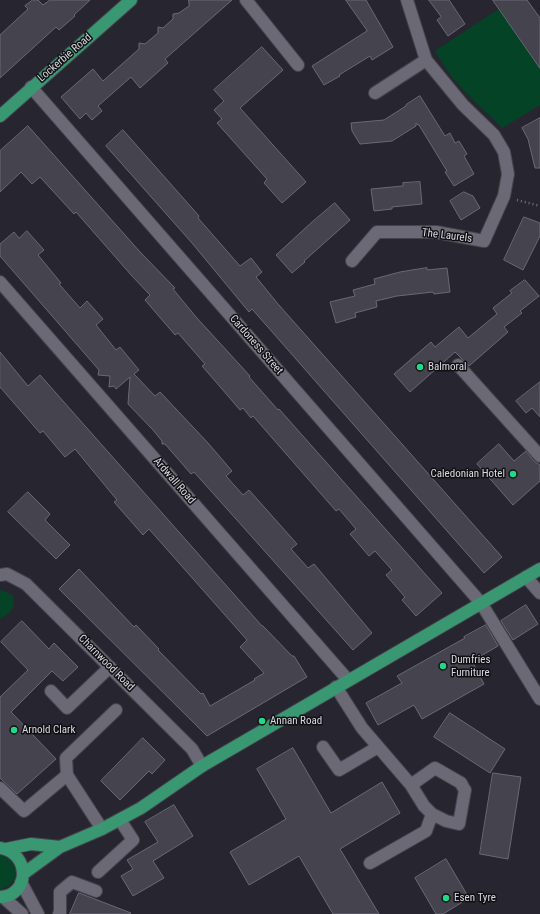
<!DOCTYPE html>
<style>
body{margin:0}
canvas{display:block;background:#272630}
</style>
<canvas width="540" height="914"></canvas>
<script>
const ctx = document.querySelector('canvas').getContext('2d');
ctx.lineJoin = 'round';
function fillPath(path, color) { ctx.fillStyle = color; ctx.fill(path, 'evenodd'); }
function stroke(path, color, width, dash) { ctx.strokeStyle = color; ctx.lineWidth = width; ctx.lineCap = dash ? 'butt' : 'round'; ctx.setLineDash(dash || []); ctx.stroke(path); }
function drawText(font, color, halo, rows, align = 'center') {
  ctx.font = font + ' "Roboto Condensed",sans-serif'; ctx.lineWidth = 3; ctx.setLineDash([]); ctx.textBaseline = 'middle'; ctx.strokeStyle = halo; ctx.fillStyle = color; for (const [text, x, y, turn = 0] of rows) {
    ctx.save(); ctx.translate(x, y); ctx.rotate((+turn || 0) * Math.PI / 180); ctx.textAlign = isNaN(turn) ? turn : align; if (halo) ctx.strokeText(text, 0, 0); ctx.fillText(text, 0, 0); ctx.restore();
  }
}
fillPath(new Path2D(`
 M 502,7 L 540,68 L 540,105 L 502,128 C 488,113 472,100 458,84 C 449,74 442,62 435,51 Z
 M 0,590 L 2,590 L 13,596 C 16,609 10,613 0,619 Z
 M 0,855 C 20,860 21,886 0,889 Z`), '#044326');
const building = new Path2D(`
 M 33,0 L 38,0 L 43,5 L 50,0 L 90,0 L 74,15 L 75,16 L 59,30 L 56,27 L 0,78 L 0,35 L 28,9 L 25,6 Z
 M 189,0 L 232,0 L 165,59 L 168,63 L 140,88 L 131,77 L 98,106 L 102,111 L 92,120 L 86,113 L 80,119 L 61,97 L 93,69 L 103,81 L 139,49 L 139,43 L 145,44 L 158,33 L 158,27 L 163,28 L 173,19 L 173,14 L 179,13 L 189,6 Z
 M 346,0 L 366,0 L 393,47 L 372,60 L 370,56 L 339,75 L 340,76 L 324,85 L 312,66 L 367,31 Z
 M 429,0 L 449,0 L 465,24 L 448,36 L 437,20 L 441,17 Z
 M 493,0 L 527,0 L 540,18 L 540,68 Z
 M 262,47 L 283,70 L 240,108 L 306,182 L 282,203 L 264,183 L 267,179 L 217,123 L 222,119 L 214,110 L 224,101 L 214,90 Z
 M 420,96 L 445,136 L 450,133 L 455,143 L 459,141 L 467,154 L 464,156 L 474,174 L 454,186 L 445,172 L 447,171 L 419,125 L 418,125 L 416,123 L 416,126 L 392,141 L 360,144 L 352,131 L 351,123 L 384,120 L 406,106 L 406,105 Z
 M 540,118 L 540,168 L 535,168 L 528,139 L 522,128 Z
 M 28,126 L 141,253 L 175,288 L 173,289 L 196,317 L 250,376 L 249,377 L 278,410 L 279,409 L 442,593 L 416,616 L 402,600 L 405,597 L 386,575 L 392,570 L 375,551 L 369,556 L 350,534 L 356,529 L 339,509 L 336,511 L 253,416 L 251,418 L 243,408 L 240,410 L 216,382 L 202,366 L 205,364 L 178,333 L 175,335 L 145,300 L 150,295 L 132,276 L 76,212 L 74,214 L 40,177 L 32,184 L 21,172 L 0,192 L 0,151 Z
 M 123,130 L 199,216 L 198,218 L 240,266 L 251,258 L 262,272 L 256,277 L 278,304 L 502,557 L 484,573 L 252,309 L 249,312 L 192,243 L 106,146 Z
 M 420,182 L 422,204 L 392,207 L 392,209 L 374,211 L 371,189 L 403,186 L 403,183 Z
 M 464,192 L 473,196 L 480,208 L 461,220 L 450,201 Z
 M 335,203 L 350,220 L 304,261 L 305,262 L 292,273 L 276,255 L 312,222 Z
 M 524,217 L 540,223 L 540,236 L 523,270 L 504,260 Z
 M 27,231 L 44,250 L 38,255 L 61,283 L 59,284 L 80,308 L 87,301 L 103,319 L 96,325 L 116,350 L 120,347 L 139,370 L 134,374 L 155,396 L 160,392 L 208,443 L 232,471 L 226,476 L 243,495 L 249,490 L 297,544 L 291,549 L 308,568 L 314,564 L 372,633 L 353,650 L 194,472 L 191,474 L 165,444 L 162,444 L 162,441 L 153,430 L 128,404 L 130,377 L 116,389 L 114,386 L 109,387 L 110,376 L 98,375 L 99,370 L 0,256 L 0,244 L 14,232 L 19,238 Z
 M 427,268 L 427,270 L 447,268 L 450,292 L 434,294 L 433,292 L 397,296 L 376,301 L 377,307 L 355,313 L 356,317 L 336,323 L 330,302 L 355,296 L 353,290 L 375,284 L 374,279 L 400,272 Z
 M 525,280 L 539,296 L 520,311 L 522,313 L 504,327 L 508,332 L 469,366 L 455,352 L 410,392 L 394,374 L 431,342 L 435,347 L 459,327 L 468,338 L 497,314 L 493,308 L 512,293 L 510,291 Z
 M 0,352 L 28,386 L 40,375 L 262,626 L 263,626 L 292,656 L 294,656 L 307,677 L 207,736 L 59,589 L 79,569 L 134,627 L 136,625 L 159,649 L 158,650 L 201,694 L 203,693 L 210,706 L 255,680 L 254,679 L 264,673 L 240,647 L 247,640 L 149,529 L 143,535 L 114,502 L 117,500 L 75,449 L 65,457 L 43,431 L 40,433 L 0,387 Z
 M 540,382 L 540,417 L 532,408 L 526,413 L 516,401 Z
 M 499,444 L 514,461 L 526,451 L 534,461 L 540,465 L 540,481 L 513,505 L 477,464 Z
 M 28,492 L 50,514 L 45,520 L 70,545 L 56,559 L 8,512 Z
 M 526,605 L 538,624 L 513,640 L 501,621 Z
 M 22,621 L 49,649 L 54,643 L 78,667 L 63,681 L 52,671 L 11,712 L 56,759 L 17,794 L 0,778 L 0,697 L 28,670 L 1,642 Z
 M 486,625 L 498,646 L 472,661 L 484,684 L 422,719 L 414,705 L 378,725 L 366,703 L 402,683 L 397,676 L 465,638 L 464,637 Z
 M 450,713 L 505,749 L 490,773 L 434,737 Z
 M 143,738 L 165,760 L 152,774 L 149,771 L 120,800 L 101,781 Z
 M 293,748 L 331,813 L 382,782 L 400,813 L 340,849 L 379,914 L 333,914 L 299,856 L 249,885 L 230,852 L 286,819 L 257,769 Z
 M 493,773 L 521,777 L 508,859 L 480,854 Z
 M 174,805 L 193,836 L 153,861 L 164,878 L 133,896 L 121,876 L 133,869 L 127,860 L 158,842 L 145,822 Z
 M 446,859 L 469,898 L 443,914 L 436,914 L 415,878 Z
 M 79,893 L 131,913 L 130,914 L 70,914 Z`);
fillPath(building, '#44434e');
stroke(building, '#696874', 1);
const minor = new Path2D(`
 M 246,0 L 298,65
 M 31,87 L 481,603 L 540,699
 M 375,93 L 426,60
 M 352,261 L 377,232 L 436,232 L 484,241 L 504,196 L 508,174 L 504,152 L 494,135 L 463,105 L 426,60 L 407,0
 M 0,282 L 348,680
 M 458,365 L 540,456
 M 0,575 L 7,574 L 26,584 L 192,749 L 202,766
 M 526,577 L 540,593
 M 336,687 L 362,728 L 411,785 L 424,806 L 432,814 L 446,821 L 459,824 L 465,790 L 463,787 L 461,783 L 435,768 L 411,785
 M 51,691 L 67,708 L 110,667
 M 323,747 L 339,770 L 378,747
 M 0,788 L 24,811 L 67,775
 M 102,829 L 67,775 L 66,758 L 116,710
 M 370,863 L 426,831 L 432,814
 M 98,872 L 133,840 L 120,820
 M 21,882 L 38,914
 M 3,897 L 22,914
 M 59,914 L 60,913 L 60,892 L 72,882 L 96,891`);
const major = new Path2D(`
 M 0,116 L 131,0
 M 0,848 C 31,853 30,896 0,897
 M 6,849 L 31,844 L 60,847
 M 23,874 L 60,847 L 102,829 L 141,808 L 202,766 L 540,569`);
stroke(minor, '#44444c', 14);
stroke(major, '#44444c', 14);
stroke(new Path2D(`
 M 517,200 L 540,206`), '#72717a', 2.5, [1, 3]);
stroke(minor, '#6a6975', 12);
stroke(major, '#399772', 12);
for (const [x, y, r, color] of [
 [420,367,4,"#22d887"],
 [513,474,4,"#22d887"],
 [443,666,4,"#22d887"],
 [262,721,4,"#22d887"],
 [14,730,4,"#22d887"],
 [446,898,4,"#22d887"]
]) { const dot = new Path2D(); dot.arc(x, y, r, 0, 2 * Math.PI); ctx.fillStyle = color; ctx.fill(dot); stroke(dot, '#101014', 1.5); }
drawText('11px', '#d9d9df', '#101014', [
 ["Lockerbie Road",65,58,-41],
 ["The Laurels",447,236,7],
 ["Cardoness Street",256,345,49],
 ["Ardwall Road",174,481,49],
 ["Charnwood Road",106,663,45]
]);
drawText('11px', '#d9d9df', '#101014', [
 ["Balmoral",428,367],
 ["Caledonian Hotel",505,474,"right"],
 ["Dumfries",451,660],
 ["Furniture",451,673],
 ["Annan Road",270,721],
 ["Arnold Clark",22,730],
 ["Esen Tyre",454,898]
], 'left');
</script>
